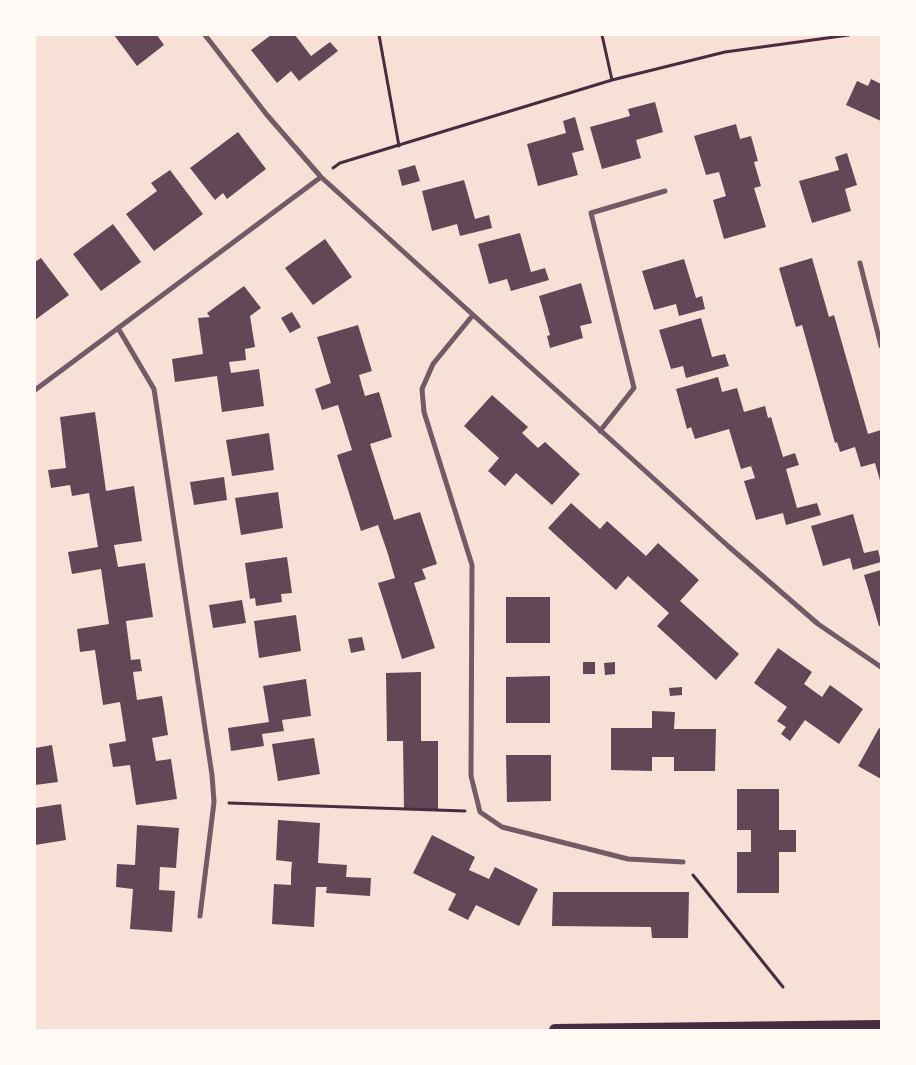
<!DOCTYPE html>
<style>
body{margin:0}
#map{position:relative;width:916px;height:1065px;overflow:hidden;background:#f7e1d7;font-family:"Noto Sans",sans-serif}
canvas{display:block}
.frame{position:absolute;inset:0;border:36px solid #fffaf5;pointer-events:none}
</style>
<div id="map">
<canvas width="916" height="1065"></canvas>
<div class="frame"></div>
</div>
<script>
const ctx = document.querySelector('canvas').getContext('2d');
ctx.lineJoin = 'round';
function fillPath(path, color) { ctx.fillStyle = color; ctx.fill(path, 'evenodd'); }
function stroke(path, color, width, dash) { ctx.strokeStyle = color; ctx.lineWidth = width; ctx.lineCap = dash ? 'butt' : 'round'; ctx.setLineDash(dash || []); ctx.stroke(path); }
fillPath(new Path2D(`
 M 114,35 L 157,35 L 164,45 L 137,66 Z
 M 271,35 L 295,35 L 311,56 L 330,42 L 338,51 L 299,81 L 291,71 L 277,83 L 251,50 Z
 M 871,79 L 881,84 L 881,121 L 846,105 L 857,81 L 868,86 Z
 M 655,102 L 663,132 L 636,140 L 641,158 L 602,169 L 590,127 L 630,116 L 628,109 Z
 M 575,117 L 584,150 L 572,153 L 578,175 L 538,186 L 527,144 L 566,133 L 563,121 Z
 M 736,124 L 740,139 L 751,136 L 758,161 L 754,162 L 761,186 L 754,188 L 766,227 L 724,239 L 713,200 L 726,196 L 719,172 L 706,175 L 694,136 Z
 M 238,132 L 266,169 L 227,199 L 223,193 L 215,200 L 190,168 Z
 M 847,153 L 857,185 L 845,189 L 851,211 L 812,223 L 799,181 L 839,170 L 835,157 Z
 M 415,165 L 420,181 L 402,186 L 398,170 Z
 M 170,170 L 203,214 L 154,251 L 126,214 L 157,191 L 151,183 Z
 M 464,180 L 475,219 L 489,215 L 492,228 L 460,236 L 457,224 L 432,231 L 422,191 Z
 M 113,224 L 141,262 L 101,291 L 73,254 Z
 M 520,233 L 531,272 L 545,268 L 549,280 L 511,291 L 507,279 L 489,284 L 478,244 Z
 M 325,239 L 352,277 L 313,305 L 285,268 Z
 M 41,258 L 69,295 L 35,320 L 35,262 Z
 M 812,258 L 829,317 L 834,315 L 868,434 L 881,430 L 881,484 L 875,463 L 861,467 L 855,447 L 840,452 L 837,442 L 835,443 L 802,325 L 796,327 L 779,268 Z
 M 684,259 L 696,298 L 702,296 L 705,309 L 679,316 L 676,304 L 654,310 L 642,271 Z
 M 581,283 L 592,323 L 580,326 L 583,338 L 550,348 L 547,336 L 550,335 L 539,296 Z
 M 244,286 L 261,308 L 250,316 L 255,347 L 245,349 L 246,360 L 229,362 L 231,373 L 259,369 L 264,406 L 222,412 L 217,376 L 175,382 L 172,359 L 203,354 L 198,318 L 210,317 L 207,313 Z
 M 292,312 L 301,327 L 290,333 L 281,318 Z
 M 701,318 L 712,357 L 725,354 L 729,366 L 686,378 L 683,366 L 671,369 L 659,330 Z
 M 358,325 L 372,371 L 359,375 L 362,386 L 365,396 L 379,392 L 392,437 L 370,444 L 394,520 L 420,512 L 437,564 L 422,569 L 426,579 L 414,583 L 435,648 L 402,659 L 378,583 L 395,578 L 387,551 L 378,525 L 361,531 L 337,455 L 352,450 L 338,405 L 322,410 L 315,389 L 331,383 L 317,337 Z
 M 718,377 L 722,392 L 737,388 L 744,412 L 765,406 L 768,418 L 771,417 L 783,457 L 795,453 L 799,465 L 786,469 L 797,508 L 817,503 L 821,515 L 786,525 L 783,513 L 756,520 L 744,481 L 755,478 L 751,466 L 741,469 L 729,429 L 695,439 L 691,427 L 687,429 L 676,389 Z
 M 492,395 L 528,427 L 522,433 L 538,448 L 545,442 L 580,474 L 552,505 L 516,473 L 505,486 L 488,471 L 499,458 L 464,426 Z
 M 95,412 L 106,491 L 134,486 L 142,541 L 114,545 L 118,567 L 145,563 L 153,617 L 126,621 L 131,660 L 140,659 L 142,671 L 133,672 L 137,700 L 162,696 L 168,735 L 152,738 L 156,761 L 171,759 L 177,799 L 136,805 L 130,765 L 113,767 L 111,756 L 109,744 L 126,741 L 120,702 L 103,705 L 95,650 L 80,652 L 77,629 L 109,624 L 101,569 L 72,574 L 68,552 L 98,547 L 89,493 L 72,496 L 70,485 L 51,488 L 48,470 L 66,468 L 60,417 Z
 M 269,433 L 274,470 L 232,476 L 226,440 Z
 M 224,477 L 227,500 L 194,505 L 190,482 Z
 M 278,492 L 283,528 L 241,535 L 235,498 Z
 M 571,503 L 600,529 L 607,521 L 646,556 L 658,543 L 699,580 L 680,601 L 739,654 L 716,680 L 657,626 L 669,613 L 628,576 L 616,590 L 548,528 Z
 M 853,514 L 864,553 L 878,550 L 881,562 L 853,570 L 850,558 L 823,566 L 811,526 Z
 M 287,557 L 292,593 L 281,594 L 282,602 L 256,606 L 255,598 L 250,599 L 245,563 Z
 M 881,570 L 881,626 L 879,626 L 864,575 Z
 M 506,597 L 550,597 L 550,643 L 506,643 Z
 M 242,600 L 246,623 L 213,628 L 209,605 Z
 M 296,615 L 301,651 L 259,658 L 254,621 Z
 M 362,637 L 365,650 L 351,653 L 348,639 Z
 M 778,648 L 812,672 L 804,684 L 822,697 L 830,685 L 863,709 L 839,744 L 805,720 L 790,741 L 781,734 L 786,727 L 777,721 L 787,707 L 754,683 Z
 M 583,662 L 595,662 L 595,674 L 583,674 Z
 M 615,662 L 615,674 L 605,675 L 604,663 Z
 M 421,672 L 421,741 L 438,741 L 438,809 L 404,809 L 403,741 L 387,741 L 386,673 Z
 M 550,676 L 550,723 L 506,723 L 506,677 Z
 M 306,679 L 311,716 L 282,720 L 284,731 L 262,734 L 264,746 L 231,751 L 228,728 L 269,722 L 263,686 Z
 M 682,687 L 682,695 L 670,696 L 669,688 Z
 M 652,711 L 675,712 L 674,729 L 716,729 L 715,771 L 674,771 L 674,757 L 652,757 L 652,771 L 611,770 L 611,728 L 652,728 Z
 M 879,728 L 881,729 L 881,779 L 858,766 Z
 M 314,738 L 320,774 L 278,781 L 272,744 Z
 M 52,745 L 58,782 L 35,785 L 35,748 Z
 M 506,755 L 551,755 L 551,801 L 507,802 Z
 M 737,789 L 779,789 L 779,830 L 796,830 L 796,852 L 779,852 L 779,893 L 737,893 L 737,852 L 751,852 L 751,830 L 737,830 Z
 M 61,804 L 66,840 L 35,845 L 35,808 Z
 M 278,820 L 320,823 L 318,863 L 347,865 L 346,877 L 371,878 L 370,896 L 326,893 L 327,887 L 316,887 L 314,927 L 272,924 L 274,884 L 291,885 L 291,873 L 292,862 L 276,860 Z
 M 137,825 L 179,828 L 176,868 L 160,867 L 159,890 L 175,891 L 172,932 L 130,929 L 133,889 L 116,887 L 117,864 L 135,865 Z
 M 432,835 L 475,857 L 469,870 L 489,879 L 495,867 L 538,889 L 519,926 L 476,905 L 468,920 L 448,910 L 456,894 L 413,873 Z
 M 553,892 L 689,892 L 688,938 L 652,938 L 651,927 L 552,926 Z`), '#644757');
stroke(new Path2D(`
 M 379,35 L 399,146
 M 602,35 L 612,80
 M 333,168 L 340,163 L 612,80 L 725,52 L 849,35
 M 229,803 L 465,811
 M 693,875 L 783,987`), '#4a2c40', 3);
stroke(new Path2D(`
 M 205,35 L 267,115 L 321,177 L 728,546 L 818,624 L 881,667
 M 860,263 L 881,346
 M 473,315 L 433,364 L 422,389 L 424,412 L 472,565 L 471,776 L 480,812 L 502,827 L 628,859 L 683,862
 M 118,328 L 154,389 L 212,775 L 214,802 L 200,916
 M 35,390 L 321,177
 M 600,431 L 634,388 L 591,213 L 665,191`), '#755966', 5);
stroke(new Path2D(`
 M 555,1030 L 881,1026`), '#4a2c40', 12);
</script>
